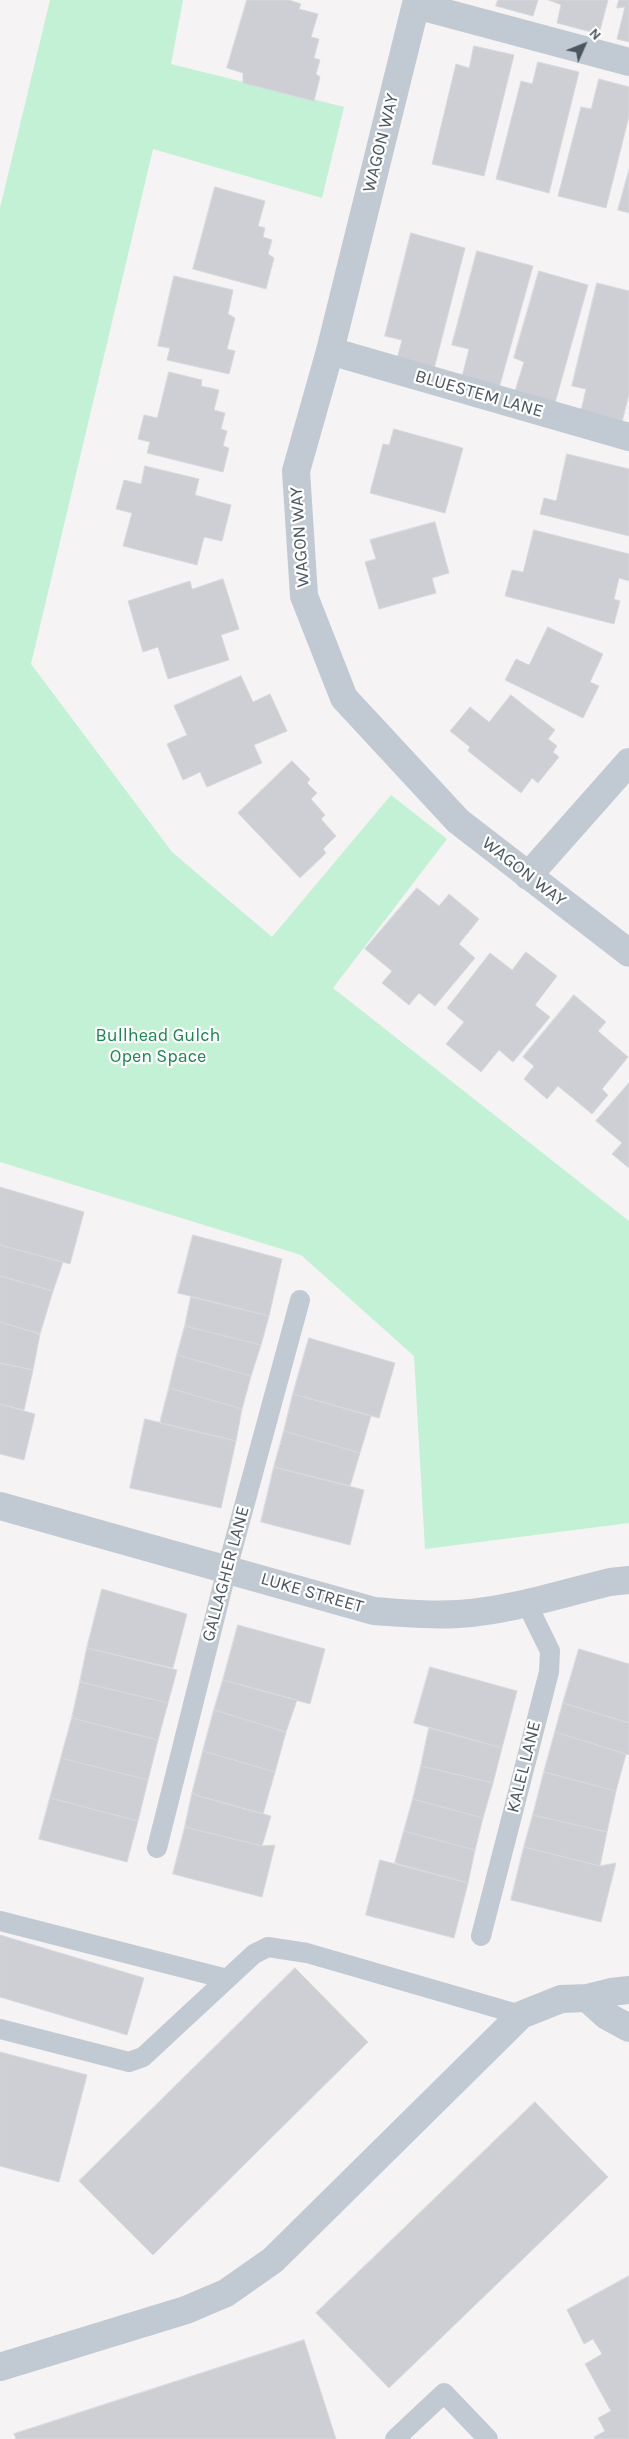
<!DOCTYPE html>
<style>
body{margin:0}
#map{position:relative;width:629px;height:2439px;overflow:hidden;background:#f5f3f3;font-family:Karla,sans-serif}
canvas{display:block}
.north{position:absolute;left:559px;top:20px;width:50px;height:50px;-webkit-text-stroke:4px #fff;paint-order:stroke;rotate:46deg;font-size:14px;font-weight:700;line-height:20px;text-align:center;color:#4a5661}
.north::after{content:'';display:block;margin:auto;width:18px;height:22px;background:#4a5661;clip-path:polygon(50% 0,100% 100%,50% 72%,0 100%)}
</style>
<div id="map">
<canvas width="629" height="2439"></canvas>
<div class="north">N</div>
</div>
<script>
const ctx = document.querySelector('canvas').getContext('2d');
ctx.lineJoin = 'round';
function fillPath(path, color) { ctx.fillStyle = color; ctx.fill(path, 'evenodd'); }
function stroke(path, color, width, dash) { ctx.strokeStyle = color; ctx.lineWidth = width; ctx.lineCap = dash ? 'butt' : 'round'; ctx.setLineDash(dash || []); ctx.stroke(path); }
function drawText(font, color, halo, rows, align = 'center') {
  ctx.font = font + ' Karla,sans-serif'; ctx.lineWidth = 4.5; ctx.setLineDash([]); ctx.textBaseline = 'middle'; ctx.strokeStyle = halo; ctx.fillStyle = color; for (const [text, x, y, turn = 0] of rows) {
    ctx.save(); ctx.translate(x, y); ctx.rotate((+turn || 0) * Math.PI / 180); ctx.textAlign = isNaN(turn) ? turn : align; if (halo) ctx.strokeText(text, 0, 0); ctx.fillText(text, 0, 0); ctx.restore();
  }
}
fillPath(new Path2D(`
 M 50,0 L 183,0 L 171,64 L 344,107 L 322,198 L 153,149 L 31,664 L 172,852 L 272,937 L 391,795 L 447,839 L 333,988 L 629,1221 L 629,1523 L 425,1549 L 414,1356 L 301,1255 L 0,1162 L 0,208 Z`), '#c3f1d5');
const building = new Path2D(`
 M 247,0 L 289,0 L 301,4 L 299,9 L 318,14 L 311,37 L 319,39 L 314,58 L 320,60 L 316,74 L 320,77 L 314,101 L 243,83 L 243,73 L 227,68 Z
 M 498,0 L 538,0 L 533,16 L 496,6 Z
 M 549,0 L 608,0 L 599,34 L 557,23 L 561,5 Z
 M 619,0 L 629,0 L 629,42 L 617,39 L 625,7 L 617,8 Z
 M 474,46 L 514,55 L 484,176 L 432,164 L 456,64 L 469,68 Z
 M 538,62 L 579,72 L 549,193 L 496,179 L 521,81 L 532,84 Z
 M 599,79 L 629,87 L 629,116 L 606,208 L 558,196 L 581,107 L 591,109 Z
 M 629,170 L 629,213 L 618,210 Z
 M 215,187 L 265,201 L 258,226 L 265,228 L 263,237 L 272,240 L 268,254 L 274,258 L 266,289 L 193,269 Z
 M 411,233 L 465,248 L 434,369 L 397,359 L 402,340 L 385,336 Z
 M 477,251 L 533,266 L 499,388 L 462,377 L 469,349 L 452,345 Z
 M 539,271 L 588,285 L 555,403 L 515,391 L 524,362 L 514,358 Z
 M 174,276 L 233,290 L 228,314 L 235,318 L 227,349 L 235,351 L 229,374 L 167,360 L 170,348 L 158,346 Z
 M 597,283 L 629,291 L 629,394 L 622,422 L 581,411 L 586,389 L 572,386 Z
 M 169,372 L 202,380 L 201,386 L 219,390 L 214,410 L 225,413 L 221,429 L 227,431 L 223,446 L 229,448 L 223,472 L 147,453 L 150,442 L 138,439 L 144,415 L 157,418 Z
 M 394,429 L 463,448 L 445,513 L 370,493 L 383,444 L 389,445 Z
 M 567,454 L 629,469 L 629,536 L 540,514 L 544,498 L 556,501 Z
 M 145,466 L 199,479 L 195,495 L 231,505 L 222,541 L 204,537 L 197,565 L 123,546 L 132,513 L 116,509 L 124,480 L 141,484 Z
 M 435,522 L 449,573 L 432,578 L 436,593 L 379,609 L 365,562 L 376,559 L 370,540 Z
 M 534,530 L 629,554 L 629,581 L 619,578 L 614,599 L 620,601 L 614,624 L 505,596 L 512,570 L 523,572 Z
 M 223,579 L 239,629 L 221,635 L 229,660 L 168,679 L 158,647 L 143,652 L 128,601 L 190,581 L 192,589 Z
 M 548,627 L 603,654 L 590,682 L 599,686 L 583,718 L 505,680 L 516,659 L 529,665 Z
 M 241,676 L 253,702 L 270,694 L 287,731 L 254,745 L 262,763 L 207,787 L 200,772 L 183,780 L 167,744 L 187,735 L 174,706 Z
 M 511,695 L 555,730 L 548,739 L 557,746 L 553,752 L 559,757 L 538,783 L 532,778 L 521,793 L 468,751 L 470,747 L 450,731 L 470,707 L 489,722 Z
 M 292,761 L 310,779 L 307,783 L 317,793 L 311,799 L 325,815 L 321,819 L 336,836 L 323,849 L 326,853 L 300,878 L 238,813 Z
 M 417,888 L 439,906 L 449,894 L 479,919 L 459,944 L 475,958 L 435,1006 L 419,993 L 409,1005 L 382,983 L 392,971 L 365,949 Z
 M 526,952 L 557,976 L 535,1005 L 550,1017 L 513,1062 L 499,1050 L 481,1072 L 446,1044 L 464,1022 L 447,1008 L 490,953 L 512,970 Z
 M 574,995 L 606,1022 L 598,1031 L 628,1057 L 602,1089 L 608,1095 L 592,1114 L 558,1086 L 547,1099 L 524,1079 L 534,1066 L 523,1057 Z
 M 629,1083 L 629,1168 L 612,1154 L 622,1143 L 596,1121 Z
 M 0,1187 L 84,1212 L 70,1264 L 0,1245 Z
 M 193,1235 L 282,1259 L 269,1316 L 178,1293 Z
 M 0,1245 L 63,1262 L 53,1291 L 0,1276 Z
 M 0,1276 L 53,1291 L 40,1334 L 0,1322 Z
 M 191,1297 L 269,1316 L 261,1345 L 185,1326 Z
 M 0,1322 L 40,1334 L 33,1370 L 0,1363 Z
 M 185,1326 L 261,1345 L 251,1376 L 177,1355 Z
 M 309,1338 L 395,1363 L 379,1418 L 293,1394 Z
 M 177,1355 L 251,1376 L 242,1409 L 169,1388 Z
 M 0,1363 L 33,1370 L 24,1410 L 0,1404 Z
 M 169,1388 L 242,1409 L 236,1441 L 160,1423 Z
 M 293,1394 L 371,1416 L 360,1453 L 284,1431 Z
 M 0,1404 L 35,1414 L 24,1460 L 0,1454 Z
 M 145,1419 L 236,1441 L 221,1508 L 130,1488 Z
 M 284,1431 L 360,1453 L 350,1486 L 274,1467 Z
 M 274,1467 L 364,1490 L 350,1545 L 261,1522 Z
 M 102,1589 L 187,1614 L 173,1668 L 87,1648 Z
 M 238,1625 L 325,1649 L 310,1704 L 223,1680 Z
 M 87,1648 L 177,1670 L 168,1703 L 80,1682 Z
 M 579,1649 L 629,1664 L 629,1723 L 563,1703 Z
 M 430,1667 L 517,1691 L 502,1748 L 414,1723 Z
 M 223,1680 L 297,1700 L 286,1732 L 214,1710 Z
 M 80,1682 L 168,1703 L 158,1740 L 72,1718 Z
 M 563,1703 L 629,1723 L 629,1755 L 555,1732 Z
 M 214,1710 L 286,1732 L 275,1772 L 203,1751 Z
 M 72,1718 L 158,1740 L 148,1780 L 61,1758 Z
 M 429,1728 L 502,1748 L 493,1783 L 421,1766 Z
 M 555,1732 L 626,1754 L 616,1791 L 544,1772 Z
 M 203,1751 L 275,1772 L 263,1814 L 192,1794 Z
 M 61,1758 L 148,1780 L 138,1821 L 50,1798 Z
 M 421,1766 L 493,1783 L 483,1818 L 413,1799 Z
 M 544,1772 L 616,1791 L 607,1832 L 533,1815 Z
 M 192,1794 L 271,1816 L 262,1846 L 185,1827 Z
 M 50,1798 L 138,1821 L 127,1862 L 39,1839 Z
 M 413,1799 L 483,1818 L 475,1850 L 404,1831 Z
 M 533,1815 L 607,1832 L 600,1866 L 524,1847 Z
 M 185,1827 L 262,1846 L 275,1845 L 262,1897 L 173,1874 Z
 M 404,1831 L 475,1850 L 468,1883 L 395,1863 Z
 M 524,1847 L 600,1866 L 616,1863 L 601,1922 L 511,1900 Z
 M 380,1860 L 468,1883 L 454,1938 L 366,1915 Z
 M 0,1935 L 144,1978 L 127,2035 L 0,1997 Z
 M 295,1968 L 368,2042 L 153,2255 L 79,2181 Z
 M 0,2052 L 87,2075 L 59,2182 L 0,2166 Z
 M 535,2102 L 608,2177 L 389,2388 L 316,2313 Z
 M 629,2276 L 629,2439 L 595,2439 L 594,2437 L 605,2431 L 598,2418 L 611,2411 L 585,2364 L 602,2354 L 593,2339 L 584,2344 L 567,2310 Z
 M 304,2340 L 336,2439 L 16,2439 L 14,2434 Z`);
fillPath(building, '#cdcfd5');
stroke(building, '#d7d9de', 1);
stroke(new Path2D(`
 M 157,1848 L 227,1569 L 300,1300
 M 0,1921 L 227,1979
 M 481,1936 L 549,1672 L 550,1651 L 526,1602
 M 0,2029 L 129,2062 L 143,2057 L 254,1954 L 268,1947 L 307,1953 L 521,2015
 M 395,2439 L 444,2393 L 488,2439`), '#c1cad2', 20);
stroke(new Path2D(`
 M 417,0 L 330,351 L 296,471 L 304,596 L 344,698 L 458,821 L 629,953
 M 416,5 L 629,62
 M 330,351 L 629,437
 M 528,876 L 629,762
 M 0,1506 L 374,1611 C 402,1613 429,1616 458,1614 C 509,1611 560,1594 610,1582 L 629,1580
 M 587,1998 L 607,2016 L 629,2028
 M 0,2367 L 186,2310 L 226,2293 L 273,2260 L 521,2015 L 561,1999 L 587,1998 L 611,1992 L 629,1990`), '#c1cad2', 28);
drawText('18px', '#4a5661', '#fff', [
 ["WAGON WAY",381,143,-76],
 ["BLUESTEM LANE",479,394,16],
 ["WAGON WAY",300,537,-94],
 ["WAGON WAY",524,872,38],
 ["GALLAGHER LANE",226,1574,-75],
 ["LUKE STREET",312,1593,16],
 ["KALEL LANE",524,1767,-76]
]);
drawText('18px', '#17864f', '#fff', [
 ["Bullhead Gulch",158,1036],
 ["Open Space",158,1057]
]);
</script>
